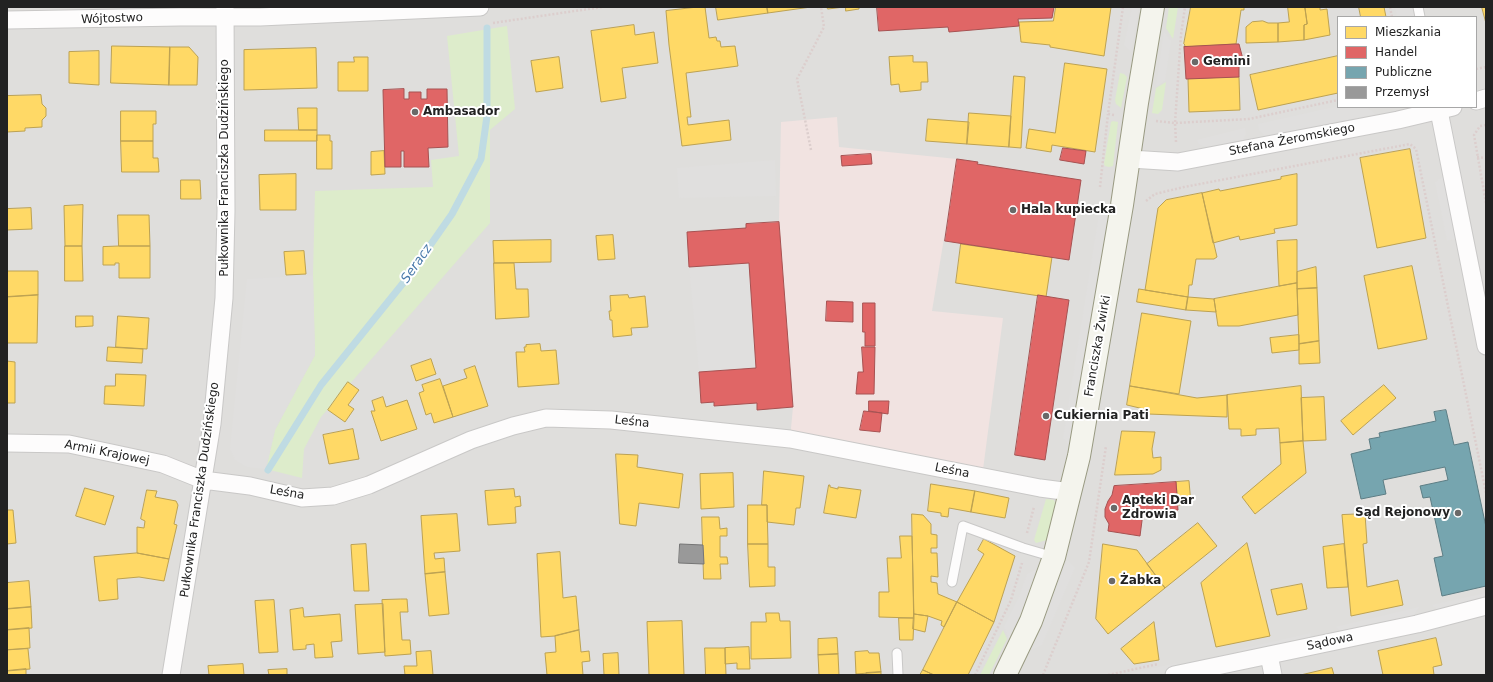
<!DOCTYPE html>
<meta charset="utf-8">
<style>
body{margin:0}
#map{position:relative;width:1493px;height:682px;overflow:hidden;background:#f0eeeb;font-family:"DejaVu Sans",sans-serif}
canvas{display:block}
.frame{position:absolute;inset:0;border:8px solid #222;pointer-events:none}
.legend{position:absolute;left:1337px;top:16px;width:140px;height:92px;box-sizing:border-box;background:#fff;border:1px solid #a7a7a7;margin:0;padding:5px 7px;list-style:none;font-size:12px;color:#222}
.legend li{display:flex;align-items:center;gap:8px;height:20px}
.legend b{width:20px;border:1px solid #a7a7a7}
</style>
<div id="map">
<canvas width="1493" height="682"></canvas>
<div class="frame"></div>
<ul class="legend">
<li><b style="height:11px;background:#ffd966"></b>Mieszkania</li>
<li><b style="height:11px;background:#e06666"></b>Handel</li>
<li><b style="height:11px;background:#76a5af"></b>Publiczne</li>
<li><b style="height:11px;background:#999"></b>Przemysł</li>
</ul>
</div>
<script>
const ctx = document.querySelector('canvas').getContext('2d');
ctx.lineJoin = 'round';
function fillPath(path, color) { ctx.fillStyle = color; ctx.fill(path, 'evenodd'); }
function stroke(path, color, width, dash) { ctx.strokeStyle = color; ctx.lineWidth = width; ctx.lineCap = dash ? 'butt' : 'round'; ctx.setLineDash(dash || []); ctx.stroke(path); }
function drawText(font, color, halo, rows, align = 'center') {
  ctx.font = font + ' "DejaVu Sans",sans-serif'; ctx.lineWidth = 4; ctx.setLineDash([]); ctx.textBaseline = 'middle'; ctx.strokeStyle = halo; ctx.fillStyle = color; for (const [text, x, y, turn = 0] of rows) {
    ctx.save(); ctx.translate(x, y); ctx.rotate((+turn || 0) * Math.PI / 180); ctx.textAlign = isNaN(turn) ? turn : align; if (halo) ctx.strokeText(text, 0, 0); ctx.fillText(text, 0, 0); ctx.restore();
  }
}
fillPath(new Path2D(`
 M 7,7 L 1486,7 L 1486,675 L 7,675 ZM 1338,17 L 1476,17 L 1476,107 L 1338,107 Z`), '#dfdedc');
fillPath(new Path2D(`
 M 837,117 L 839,147 L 957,159 L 932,311 L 1003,318 L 982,477 L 790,439 L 793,407 L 779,222 L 781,122 Z`), '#f1e3e1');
fillPath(new Path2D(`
 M 1169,7 L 1178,7 L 1173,39 L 1166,28 Z
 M 507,26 L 515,109 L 490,130 L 490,223 L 321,417 L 304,449 L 302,478 L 266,469 L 275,430 L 315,355 L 313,275 L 315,191 L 433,187 L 431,160 L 459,156 L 447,36 Z
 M 1120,73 L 1124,74 L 1127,77 L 1121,108 L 1116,104 L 1115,100 Z
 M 1166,82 L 1162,110 L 1158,114 L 1152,113 L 1156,88 Z
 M 1113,121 L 1118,122 L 1113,166 L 1109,167 L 1105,166 L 1104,164 L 1111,122 Z
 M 1046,499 L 1054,500 C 1059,511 1050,529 1047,540 L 1036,543 L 1034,540 Z
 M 1003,630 L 1007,639 L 989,675 L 980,675 Z`), '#ddeccb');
fillPath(new Path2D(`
 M 1132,7 L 1139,7 L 1131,53 L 1124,45 Z
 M 1395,7 L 1413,7 L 1415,17 L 1397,17 Z
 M 1164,31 L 1171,41 L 1165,81 L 1156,87 Z
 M 1338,106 L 1367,107 L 1376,114 L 1266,137 L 1259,130 L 1258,124 Z
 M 1245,128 L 1246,134 L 1242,143 L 1213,150 L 1199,144 L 1197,140 Z
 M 775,160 L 776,196 L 679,198 L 677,168 Z
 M 1443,176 L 1456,239 L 1447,241 L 1435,182 Z
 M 1109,212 L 1071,448 L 1063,438 L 1099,214 Z
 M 749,263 L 756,368 L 699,372 L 689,267 Z
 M 313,275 L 315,355 L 275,430 L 266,469 L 247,467 L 235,460 L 230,449 L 247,279 Z
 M 1067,560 L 1075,568 L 1042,645 L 1030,650 Z
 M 1039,568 L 1027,603 L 1009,641 L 1004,627 L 1018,599 L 1027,574 Z
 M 1486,593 L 1486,602 L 1442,612 L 1431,605 Z
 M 1419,607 L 1413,618 L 1344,634 L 1335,627 Z
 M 1311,633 L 1310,641 L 1244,656 L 1236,650 Z
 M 1177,663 L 1175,671 L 1157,675 L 1121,675 Z`), '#e0dfde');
const homes = new Path2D(`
 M 698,7 L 705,7 L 709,38 L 716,37 L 717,41 L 720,41 L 721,47 L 735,46 L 738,66 L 686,73 L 691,117 L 687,117 L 688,125 L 729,120 L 731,140 L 682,146 L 669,45 L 666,11 Z
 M 716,7 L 767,7 L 768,13 L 718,20 Z
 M 767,7 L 811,7 L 768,13 Z
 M 827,7 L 844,7 L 828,9 Z
 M 846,7 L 859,7 L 859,9 L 846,11 Z
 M 1056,7 L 1111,7 L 1104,56 L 1050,47 L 1050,45 L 1021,42 L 1019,22 L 1053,21 Z
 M 1191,7 L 1244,7 L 1244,10 L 1241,10 L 1236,44 L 1184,47 L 1185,45 L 1184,44 Z
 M 1288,7 L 1305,7 L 1307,24 L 1304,25 L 1304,40 L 1278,42 L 1278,23 L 1289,22 Z
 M 1305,7 L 1320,7 L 1320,10 L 1327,9 L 1330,35 L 1304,40 L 1304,25 L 1307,24 Z
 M 1359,7 L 1384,7 L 1386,17 L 1361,17 Z
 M 1482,7 L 1486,7 L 1486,23 Z
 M 1263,21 L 1268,23 L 1278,23 L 1278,42 L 1246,43 L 1246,27 L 1252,22 Z
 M 634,25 L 635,35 L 654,32 L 658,63 L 622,68 L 626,98 L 601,102 L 591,31 Z
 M 112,46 L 170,47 L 169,85 L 111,83 Z
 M 170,47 L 189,47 L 198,57 L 197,85 L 169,85 Z
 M 316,48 L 317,88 L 244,90 L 244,50 Z
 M 99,51 L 99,85 L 69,83 L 69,52 Z
 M 913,56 L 913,62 L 927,62 L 928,82 L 921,82 L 921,90 L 900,92 L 899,84 L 891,85 L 889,57 Z
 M 1338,56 L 1338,93 L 1258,110 L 1250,75 Z
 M 354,57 L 368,57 L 368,91 L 338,91 L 338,62 L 354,62 Z
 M 559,57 L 563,88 L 536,92 L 531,61 Z
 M 1065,63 L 1107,69 L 1095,152 L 1052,145 L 1051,152 L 1026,148 L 1029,129 L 1055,133 Z
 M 1014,76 L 1025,77 L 1021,148 L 1009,147 Z
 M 1239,77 L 1240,110 L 1189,112 L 1188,79 Z
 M 41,95 L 42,104 L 46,108 L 46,116 L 42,120 L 42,127 L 25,128 L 25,131 L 7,132 L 7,96 Z
 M 298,108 L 317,108 L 317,130 L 299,130 Z
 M 121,111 L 156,111 L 156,124 L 153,124 L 153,141 L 121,141 Z
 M 969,113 L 1011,116 L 1009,147 L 967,144 Z
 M 928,119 L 969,122 L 967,144 L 926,141 Z
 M 265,130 L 317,130 L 317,141 L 265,141 Z
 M 317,135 L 330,135 L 330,141 L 332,141 L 332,169 L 317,169 Z
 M 121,141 L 153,141 L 153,158 L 158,158 L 159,172 L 122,172 Z
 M 1410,149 L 1426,238 L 1377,248 L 1360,158 Z
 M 384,151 L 385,174 L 371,175 L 371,152 Z
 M 296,174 L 296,210 L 260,210 L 259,175 Z
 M 1297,174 L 1297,225 L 1274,229 L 1275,233 L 1240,240 L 1239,236 L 1213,243 L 1202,193 L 1219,189 L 1220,191 L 1281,179 L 1281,177 Z
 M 181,180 L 200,180 L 201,199 L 181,199 Z
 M 1202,193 L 1217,257 L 1214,259 L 1196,259 L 1192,285 L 1189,285 L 1188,297 L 1145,290 L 1158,208 L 1166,200 Z
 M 83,205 L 82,246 L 65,246 L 64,206 Z
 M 31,208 L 32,229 L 7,230 L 7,209 Z
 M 118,215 L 149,215 L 150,246 L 119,246 Z
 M 613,235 L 615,259 L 598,260 L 596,236 Z
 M 551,240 L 551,262 L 494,263 L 493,241 Z
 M 1297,240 L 1297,283 L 1279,286 L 1277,241 Z
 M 961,244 L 1052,257 L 1046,297 L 956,283 Z
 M 65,246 L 82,246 L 83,281 L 65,281 Z
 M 119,246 L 150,246 L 150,278 L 119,278 L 119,263 L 115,263 L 115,265 L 103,265 L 103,247 Z
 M 304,251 L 306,274 L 286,275 L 284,252 Z
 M 494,263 L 514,263 L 516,289 L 528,289 L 529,317 L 496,319 Z
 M 1412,266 L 1427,339 L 1378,349 L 1364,276 Z
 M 1316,267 L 1317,288 L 1297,289 L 1297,272 Z
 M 7,271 L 38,271 L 38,295 L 7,297 Z
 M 1297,283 L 1298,315 L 1239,326 L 1218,326 L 1214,299 Z
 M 1317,288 L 1319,341 L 1299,344 L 1297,289 Z
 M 1139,289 L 1188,297 L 1186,310 L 1137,302 Z
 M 38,295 L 37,343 L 7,343 L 7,297 Z
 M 628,295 L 629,298 L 645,296 L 648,327 L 631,328 L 632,335 L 613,337 L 612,320 L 610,320 L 609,311 L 611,311 L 610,296 Z
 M 1188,297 L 1214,299 L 1216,312 L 1186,310 Z
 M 1142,313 L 1191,321 L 1179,394 L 1130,386 Z
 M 76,316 L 93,316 L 93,326 L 76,327 Z
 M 118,316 L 149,318 L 147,349 L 116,347 Z
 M 1299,335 L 1299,350 L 1272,353 L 1270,338 Z
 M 1319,341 L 1320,363 L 1299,364 L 1299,344 Z
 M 540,344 L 541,351 L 556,350 L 559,384 L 518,387 L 516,352 L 525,352 L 524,347 L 526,347 L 526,345 Z
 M 108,347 L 143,349 L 142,363 L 107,361 Z
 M 431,359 L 436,374 L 416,381 L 411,366 Z
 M 7,361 L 15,362 L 15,403 L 7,403 Z
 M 475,366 L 488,406 L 453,417 L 443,386 L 467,378 L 464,370 Z
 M 116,374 L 146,375 L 144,406 L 104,404 L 105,386 L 115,386 Z
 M 440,379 L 453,417 L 434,423 L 431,413 L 426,415 L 419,393 L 424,391 L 422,385 Z
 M 348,382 L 359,390 L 348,405 L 354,409 L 345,422 L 328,410 Z
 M 1384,385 L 1396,398 L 1353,435 L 1341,421 Z
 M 1130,386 L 1197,398 L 1227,395 L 1227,417 L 1148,414 L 1148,410 L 1127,405 Z
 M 1301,386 L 1303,441 L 1280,443 L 1279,428 L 1256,429 L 1256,435 L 1241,436 L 1241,429 L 1229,429 L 1227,395 Z
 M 383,397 L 386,407 L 407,400 L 417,429 L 381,441 L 371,411 L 375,411 L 372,401 Z
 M 1324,397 L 1326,440 L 1303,441 L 1301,398 Z
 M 353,429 L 359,459 L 329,464 L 323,435 Z
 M 1122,431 L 1155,432 L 1152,449 L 1153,458 L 1161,457 L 1161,470 L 1153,474 L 1115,475 Z
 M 1303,441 L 1306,473 L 1255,514 L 1242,497 L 1281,464 L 1280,443 Z
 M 616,454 L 638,455 L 637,467 L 683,474 L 679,508 L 639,503 L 636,526 L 620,524 Z
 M 764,471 L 804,476 L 800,508 L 796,508 L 794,525 L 767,522 L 767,505 L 762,505 Z
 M 733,473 L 734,507 L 701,509 L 700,474 Z
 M 1189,481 L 1191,504 L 1178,505 L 1176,482 Z
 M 931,484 L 975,491 L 971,512 L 949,508 L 948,517 L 941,516 L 941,513 L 928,511 Z
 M 829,485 L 830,485 L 830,487 L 838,489 L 838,487 L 861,490 L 856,518 L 824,513 Z
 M 85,488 L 114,496 L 105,525 L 76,516 Z
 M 514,489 L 515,497 L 520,496 L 521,506 L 515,507 L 516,523 L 488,525 L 485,491 Z
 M 147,490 L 157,491 L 155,497 L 176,501 L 178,505 L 174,524 L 177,525 L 169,559 L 137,553 L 137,527 L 144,528 L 145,521 L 141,519 Z
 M 975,491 L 1009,498 L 1005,518 L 971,512 Z
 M 748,505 L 767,505 L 768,544 L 748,544 Z
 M 7,510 L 13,510 L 16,543 L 7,544 Z
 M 457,514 L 460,551 L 434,553 L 435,559 L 444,558 L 445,572 L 425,574 L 421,516 Z
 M 912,514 L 923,515 L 931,524 L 931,534 L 937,535 L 937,548 L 931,548 L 931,553 L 937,553 L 938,577 L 931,576 L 931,582 L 937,583 L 938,594 L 957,602 L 944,627 L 941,625 L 942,621 L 928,616 L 914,614 Z
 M 1365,514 L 1367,543 L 1363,544 L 1367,587 L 1398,580 L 1403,605 L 1351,616 L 1342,515 Z
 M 702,517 L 719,517 L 720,529 L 727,528 L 727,536 L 720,536 L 720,557 L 727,557 L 728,564 L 720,564 L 721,579 L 704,579 Z
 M 1198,523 L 1217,546 L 1165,588 L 1147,564 Z
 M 900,536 L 912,536 L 914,618 L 879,617 L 879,592 L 889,592 L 887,558 L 901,558 Z
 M 984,539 L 1015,556 L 994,622 L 957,602 L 984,554 L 978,550 Z
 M 1247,543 L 1270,636 L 1216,647 L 1201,583 Z
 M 366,544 L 369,591 L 354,591 L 351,545 Z
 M 748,544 L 768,544 L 768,567 L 775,567 L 775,586 L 750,587 Z
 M 1103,544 L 1137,550 L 1165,588 L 1108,634 L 1096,619 Z
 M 1344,544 L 1348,587 L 1327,588 L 1323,547 Z
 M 560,552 L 563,598 L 576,596 L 579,630 L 555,636 L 541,637 L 537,554 Z
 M 137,553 L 169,559 L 164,581 L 139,577 L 117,579 L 118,599 L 99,601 L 94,557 Z
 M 445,572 L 449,614 L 429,616 L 425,574 Z
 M 29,581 L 31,607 L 7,609 L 7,583 Z
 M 1302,584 L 1307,609 L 1277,615 L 1271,590 Z
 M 401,599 L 407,599 L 408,612 L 400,612 L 402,640 L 410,640 L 411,654 L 385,656 L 382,600 Z
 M 274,600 L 278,652 L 259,653 L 255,601 Z
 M 957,602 L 994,622 L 968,675 L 934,675 L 923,670 Z
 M 383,604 L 385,652 L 358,654 L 355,605 Z
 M 31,607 L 32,628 L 7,630 L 7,609 Z
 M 303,608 L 304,617 L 340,614 L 342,641 L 331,642 L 333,657 L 315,658 L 314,644 L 306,645 L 306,649 L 293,650 L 290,610 Z
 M 766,613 L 779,613 L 780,621 L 790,621 L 791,658 L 751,659 L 751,622 L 766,622 Z
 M 914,614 L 928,616 L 925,632 L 913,629 Z
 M 899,618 L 914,618 L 913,640 L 900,640 Z
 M 682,621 L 684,675 L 649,675 L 647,622 Z
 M 1154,622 L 1159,660 L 1134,664 L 1121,649 Z
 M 29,628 L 30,648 L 7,650 L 7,630 Z
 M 579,630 L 581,652 L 589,651 L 590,661 L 582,662 L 583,675 L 547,675 L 545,653 L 556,652 L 555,636 Z
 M 837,638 L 838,654 L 818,655 L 818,639 Z
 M 1436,638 L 1442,665 L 1433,667 L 1434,675 L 1383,675 L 1378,651 Z
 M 749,647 L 750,669 L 737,669 L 737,663 L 725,664 L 725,648 Z
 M 705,648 L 725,648 L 726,675 L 706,675 Z
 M 28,649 L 30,669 L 7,671 L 7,650 Z
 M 431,651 L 433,675 L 405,675 L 404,666 L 417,666 L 416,652 Z
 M 868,651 L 869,653 L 879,653 L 881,672 L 856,674 L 855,652 Z
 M 618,653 L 619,675 L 604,675 L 603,654 Z
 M 838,654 L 839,675 L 819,675 L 818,655 Z
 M 243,664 L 244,675 L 209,675 L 208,666 Z
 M 1332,668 L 1334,675 L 1301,675 Z
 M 26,669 L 26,675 L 7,675 L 7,671 Z
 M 287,669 L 287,675 L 269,675 L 268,670 Z
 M 923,670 L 934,675 L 920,675 Z
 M 881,672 L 881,675 L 866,675 L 866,673 Z`);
fillPath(homes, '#ffd966');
stroke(homes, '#bda252', 1);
const shops = new Path2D(`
 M 877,7 L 1054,7 L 1052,18 L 1018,19 L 1019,26 L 949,32 L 948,27 L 879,31 Z
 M 1236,44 L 1239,44 L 1244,63 L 1242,66 L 1239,66 L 1239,77 L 1186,79 L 1184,47 Z
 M 404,89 L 404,99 L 409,99 L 409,92 L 421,92 L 421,99 L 427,99 L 427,89 L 447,89 L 448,147 L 428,148 L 429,167 L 404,167 L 404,151 L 401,151 L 401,167 L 385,167 L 383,90 Z
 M 1063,148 L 1086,151 L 1084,164 L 1060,160 Z
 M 871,154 L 872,164 L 842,166 L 841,156 Z
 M 957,159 L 978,162 L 977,164 L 1081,180 L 1069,260 L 945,241 Z
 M 779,222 L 793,407 L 757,410 L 757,403 L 714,406 L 714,402 L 701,403 L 699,372 L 756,368 L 749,263 L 689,267 L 687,232 L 746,228 L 746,224 Z
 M 1038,295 L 1069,300 L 1045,460 L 1015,455 Z
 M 827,301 L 853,302 L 853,322 L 826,321 Z
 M 863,303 L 875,303 L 875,346 L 865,346 L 865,332 L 863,332 Z
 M 862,347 L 875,347 L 874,394 L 856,394 L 858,372 L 863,372 Z
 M 869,401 L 889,401 L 888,414 L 869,411 Z
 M 864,411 L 882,413 L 880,432 L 860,430 Z
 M 1176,482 L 1178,510 L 1143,513 L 1140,536 L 1108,531 L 1109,524 L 1105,517 L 1105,509 L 1108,501 L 1112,495 L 1114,486 Z`);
fillPath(shops, '#e06666');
stroke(shops, '#a75252', 1);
const public = new Path2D(`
 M 1446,410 L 1454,445 L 1468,442 L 1486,527 L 1486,586 L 1442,596 L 1434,558 L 1443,556 L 1430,497 L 1423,498 L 1420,486 L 1448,480 L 1445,467 L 1383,480 L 1386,494 L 1361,499 L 1351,454 L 1371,449 L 1369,439 L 1380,437 L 1379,433 L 1436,421 L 1434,412 Z`);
fillPath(public, '#76a5af');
stroke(public, '#5d7e85', 1);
const industry = new Path2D(`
 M 680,544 L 703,545 L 704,564 L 679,563 Z`);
fillPath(industry, '#999');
stroke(industry, '#757575', 1);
stroke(new Path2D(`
 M 268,470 L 321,385 L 408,277 L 452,214 L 481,159 L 487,116 L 487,28`), '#bfdbe3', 7);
const lane = new Path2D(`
 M 1418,7 L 1420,17
 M 952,582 L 963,526 L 1023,548 L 1054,557
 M 897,653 L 898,675`);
const street = new Path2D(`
 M 7,20 L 180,17 L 260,17 L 480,7
 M 1476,101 L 1486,98
 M 1439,111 L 1486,346
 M 1130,159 L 1178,162 L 1398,120 L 1453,107
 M 7,443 L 69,444 L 163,464 L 203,480 L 250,486 L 302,498 L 333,496 L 369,485 L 471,440 L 513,426 L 546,418 L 611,420 L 790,439 L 1040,488 L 1071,492
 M 1269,655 L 1273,675
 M 171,675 L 212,424 L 224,298 L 226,211 L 225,7
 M 1174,675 L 1417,624 L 1486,606`);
const secondary = new Path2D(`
 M 1005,675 L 1031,621 L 1054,557 L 1079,456 L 1122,205 L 1137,103 L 1153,7`);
stroke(lane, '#c9c8c7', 11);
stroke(street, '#c9c8c7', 19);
stroke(secondary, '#999a82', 24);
stroke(new Path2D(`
 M 1390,7 L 1392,17
 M 493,23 L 602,7
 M 1476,69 L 1486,67
 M 1114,115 L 1108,114 L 1123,7
 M 1156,121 L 1175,123 L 1249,119 L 1338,100
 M 1486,125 L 1480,126 L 1474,135 L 1486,203
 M 1176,142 L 1175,123 L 1181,35 L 1185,7
 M 811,150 L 797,79 L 824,27 L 821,7
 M 1477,157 L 1486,158
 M 1100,187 L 1108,114
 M 1146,201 L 1155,194 L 1184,187 L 1410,144 L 1416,149 L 1486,493
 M 1027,533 L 1034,507
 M 975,675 L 1011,600 L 1022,563
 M 1043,675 L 1089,562 L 1106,446
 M 1108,675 L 1158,664`), '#dccecd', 2.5, [2, 2]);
stroke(lane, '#fdfcfc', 9);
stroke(street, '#fdfcfc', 17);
stroke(secondary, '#f4f4ed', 22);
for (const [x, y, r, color] of [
 [1195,62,4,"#6a6968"],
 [415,112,4,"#6a6968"],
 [1013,210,4,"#6a6968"],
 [1046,416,4,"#6a6968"],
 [1114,508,4,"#6a6968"],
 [1458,513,4,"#6a6968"],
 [1112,581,4,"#6a6968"]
]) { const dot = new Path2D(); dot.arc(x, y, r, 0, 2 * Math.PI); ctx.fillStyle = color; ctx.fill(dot); stroke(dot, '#fff', 1.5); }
drawText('12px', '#222', '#fff', [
 ["Wójtostwo",112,19,-2],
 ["Stefana Żeromskiego",1292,140,-11],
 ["Pułkownika Franciszka Dudzińskiego",225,168,-90],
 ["Franciszka Żwirki",1098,346,-80],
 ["Leśna",632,422,6],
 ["Armii Krajowej",107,453,11],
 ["Leśna",952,471,11],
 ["Pułkownika Franciszka Dudzińskiego",200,490,-82],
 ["Leśna",287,493,10],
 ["Sądowa",1330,642,-12]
]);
drawText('bold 12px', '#222', '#fff', [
 ["Gemini",1203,62],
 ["Ambasador",423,112],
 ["Hala kupiecka",1021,210],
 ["Cukiernia Pati",1054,416],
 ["Apteki Dar",1122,501],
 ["Zdrowia",1122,515],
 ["Sąd Rejonowy",1450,513,"right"],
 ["Żabka",1120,581]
], 'left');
drawText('italic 13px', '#4a7aab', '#fff', [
 ["Seracz",417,264,-55]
]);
</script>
